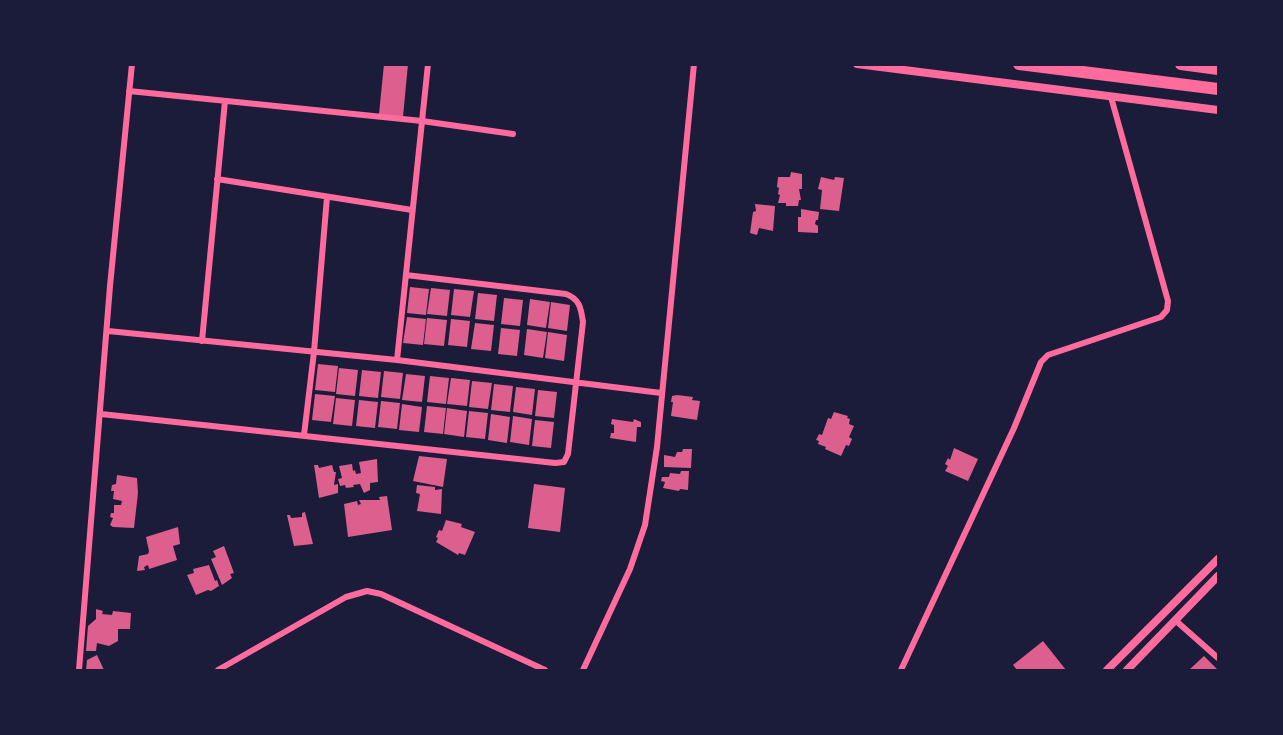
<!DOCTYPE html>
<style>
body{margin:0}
#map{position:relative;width:1283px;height:735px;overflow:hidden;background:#1b1b3a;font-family:"PT Sans Narrow",sans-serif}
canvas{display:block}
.frame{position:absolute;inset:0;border:66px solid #1b1b3a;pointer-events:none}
</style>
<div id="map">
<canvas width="1283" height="735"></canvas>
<div class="frame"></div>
</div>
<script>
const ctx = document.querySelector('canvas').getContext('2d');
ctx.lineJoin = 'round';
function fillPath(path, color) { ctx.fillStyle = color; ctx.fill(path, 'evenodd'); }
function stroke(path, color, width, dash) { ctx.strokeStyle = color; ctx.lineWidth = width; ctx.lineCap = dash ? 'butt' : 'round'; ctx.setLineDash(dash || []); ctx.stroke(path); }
fillPath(new Path2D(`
 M 384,64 L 408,64 L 403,117 L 379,114 Z
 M 791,172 L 802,174 L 802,189 L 799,189 L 801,200 L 799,200 L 798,206 L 786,206 L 786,203 L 778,203 L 780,195 L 778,194 L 779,188 L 777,187 L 778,177 L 790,177 Z
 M 821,177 L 834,180 L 835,177 L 844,178 L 839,211 L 820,209 L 822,190 L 818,189 Z
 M 755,204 L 775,206 L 773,231 L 759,228 L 757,235 L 750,233 L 753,212 L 756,211 Z
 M 801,209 L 819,212 L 818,220 L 816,220 L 815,224 L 818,226 L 818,233 L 798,232 L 798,217 L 801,217 Z
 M 410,287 L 429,289 L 426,315 L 407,313 Z
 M 431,288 L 450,290 L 447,316 L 427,314 Z
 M 454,289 L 474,291 L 470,317 L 451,315 Z
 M 478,293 L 497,295 L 494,321 L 475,319 Z
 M 504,298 L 523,300 L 520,326 L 501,324 Z
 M 530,299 L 550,302 L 546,328 L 527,325 Z
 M 551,302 L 570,305 L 567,331 L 548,328 Z
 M 407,317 L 426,319 L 423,345 L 403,343 Z
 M 427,318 L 447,320 L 444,346 L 424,344 Z
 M 451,319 L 470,321 L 467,347 L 448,345 Z
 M 475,323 L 494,325 L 491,351 L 471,349 Z
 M 501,328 L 520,330 L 517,356 L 498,354 Z
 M 527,329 L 547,332 L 543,358 L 524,355 Z
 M 548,332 L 567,335 L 564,361 L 545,358 Z
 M 318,364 L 338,366 L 335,392 L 315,390 Z
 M 339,368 L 358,370 L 355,396 L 336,394 Z
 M 362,370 L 381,372 L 378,398 L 359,396 Z
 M 384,371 L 403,373 L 400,399 L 381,397 Z
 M 406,374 L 425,376 L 422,402 L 402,400 Z
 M 430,376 L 449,378 L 446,404 L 427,402 Z
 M 451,378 L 470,380 L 467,406 L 447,404 Z
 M 472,381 L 492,383 L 488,409 L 469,407 Z
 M 494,384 L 513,386 L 510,412 L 491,410 Z
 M 516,387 L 535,389 L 532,415 L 513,412 Z
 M 538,390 L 557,392 L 554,418 L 535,416 Z
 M 315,394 L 335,396 L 331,422 L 312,420 Z
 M 677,395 L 693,397 L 692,400 L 700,401 L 697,420 L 671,416 L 673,402 L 671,402 L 672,396 Z
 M 336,398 L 355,400 L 352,426 L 333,424 Z
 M 359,400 L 378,402 L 375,428 L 356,426 Z
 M 381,401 L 400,403 L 397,429 L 378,427 Z
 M 402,404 L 422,407 L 419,432 L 399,430 Z
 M 427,406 L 446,408 L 443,434 L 424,432 Z
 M 447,408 L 467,411 L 464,437 L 444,434 Z
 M 469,411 L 488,413 L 485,439 L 466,437 Z
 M 834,412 L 848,416 L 847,418 L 850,419 L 849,424 L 854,426 L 849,437 L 852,439 L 849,446 L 846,445 L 841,456 L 825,449 L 826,447 L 818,444 L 819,441 L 816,440 L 819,434 L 822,435 L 828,418 L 831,419 Z
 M 491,414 L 510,417 L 507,443 L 488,440 Z
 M 513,416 L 532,419 L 529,445 L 510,442 Z
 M 612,419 L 633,422 L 634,419 L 641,422 L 641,427 L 637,427 L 636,442 L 610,438 L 611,433 L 614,433 L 614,425 L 611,424 Z
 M 535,420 L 554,422 L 551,448 L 532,446 Z
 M 954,448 L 978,459 L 968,481 L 945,471 L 948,466 L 945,464 L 948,458 L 950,460 Z
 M 683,449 L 692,449 L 691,468 L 664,467 L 664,455 L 675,457 L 677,452 L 682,452 Z
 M 419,456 L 447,459 L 443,487 L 413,481 Z
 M 377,459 L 378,482 L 370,483 L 370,490 L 364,493 L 360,484 L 353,485 L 354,487 L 346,488 L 345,485 L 340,486 L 338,479 L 342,478 L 339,466 L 352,464 L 353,471 L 355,470 L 356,474 L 361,473 L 359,462 Z
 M 314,465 L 318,465 L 319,468 L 332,465 L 334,472 L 336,472 L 334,485 L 338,484 L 338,493 L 319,498 Z
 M 681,471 L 689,471 L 688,490 L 680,489 L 679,491 L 663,488 L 665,482 L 661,481 L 662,477 L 669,477 L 670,473 L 680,474 Z
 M 117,475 L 137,478 L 138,493 L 134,528 L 113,527 L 110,525 L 113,518 L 110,517 L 111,513 L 114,513 L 114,505 L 121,505 L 122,501 L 113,499 L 114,491 L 111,491 L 112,485 L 116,484 Z
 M 534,484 L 565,488 L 560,532 L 528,528 Z
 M 417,485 L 435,487 L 435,490 L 442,489 L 441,514 L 417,511 L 420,494 L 416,493 Z
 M 387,496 L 392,530 L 348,537 L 344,504 L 357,501 L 358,505 L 361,504 L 359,500 L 380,500 L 379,497 Z
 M 305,512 L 313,544 L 294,546 L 287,515 L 290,515 L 291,518 L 302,517 L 302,513 Z
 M 446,520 L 462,524 L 461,527 L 475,532 L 465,555 L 459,553 L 458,555 L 436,542 L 438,538 L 436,537 L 439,530 L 442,531 Z
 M 178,527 L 180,544 L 173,546 L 177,560 L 149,569 L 148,565 L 144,567 L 145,570 L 137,571 L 139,556 L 148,554 L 149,551 L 146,537 Z
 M 224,546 L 234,573 L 230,574 L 232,578 L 222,585 L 211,559 L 216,557 L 213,551 Z
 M 209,565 L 215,581 L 217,580 L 219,586 L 211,591 L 208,590 L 196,595 L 187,575 L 194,573 L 193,569 Z
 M 96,609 L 103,611 L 102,614 L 112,615 L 113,611 L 131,613 L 130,629 L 118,629 L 118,641 L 109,646 L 97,643 L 96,651 L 86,651 L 88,626 L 96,619 Z
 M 1043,641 L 1066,670 L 1017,670 L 1013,665 Z
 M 97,655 L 104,670 L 86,670 L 87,660 Z
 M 1204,656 L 1218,670 L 1189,670 Z`), '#dd5f8e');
stroke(new Path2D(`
 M 129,91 L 422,121 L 513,134
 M 217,179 L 412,210
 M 108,331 L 397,360 L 661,393
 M 202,341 L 225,101
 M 397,360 L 428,64
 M 101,414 L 555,463 L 564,462 L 568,454 L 583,322 C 581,309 580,299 566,294 L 406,275
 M 304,435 L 314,352 L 327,197
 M 1175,620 L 1218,658
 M 79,670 L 110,286 L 132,64
 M 218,670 L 346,597 L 367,591 L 381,594 L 545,670
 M 583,670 L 630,569 L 645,525 L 657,447 L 694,64
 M 901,670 L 1014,428 L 1041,362 L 1048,355 L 1161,317 L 1167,310 L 1168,301 L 1111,97`), '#ff6b9d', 6);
stroke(new Path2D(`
 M 857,64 L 1218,110
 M 1107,670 L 1218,559
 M 1127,670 L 1218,576`), '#ff6b9d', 8);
stroke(new Path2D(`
 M 1019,64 L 1218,89
 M 1181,64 L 1218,69`), '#ff6b9d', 12);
</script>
